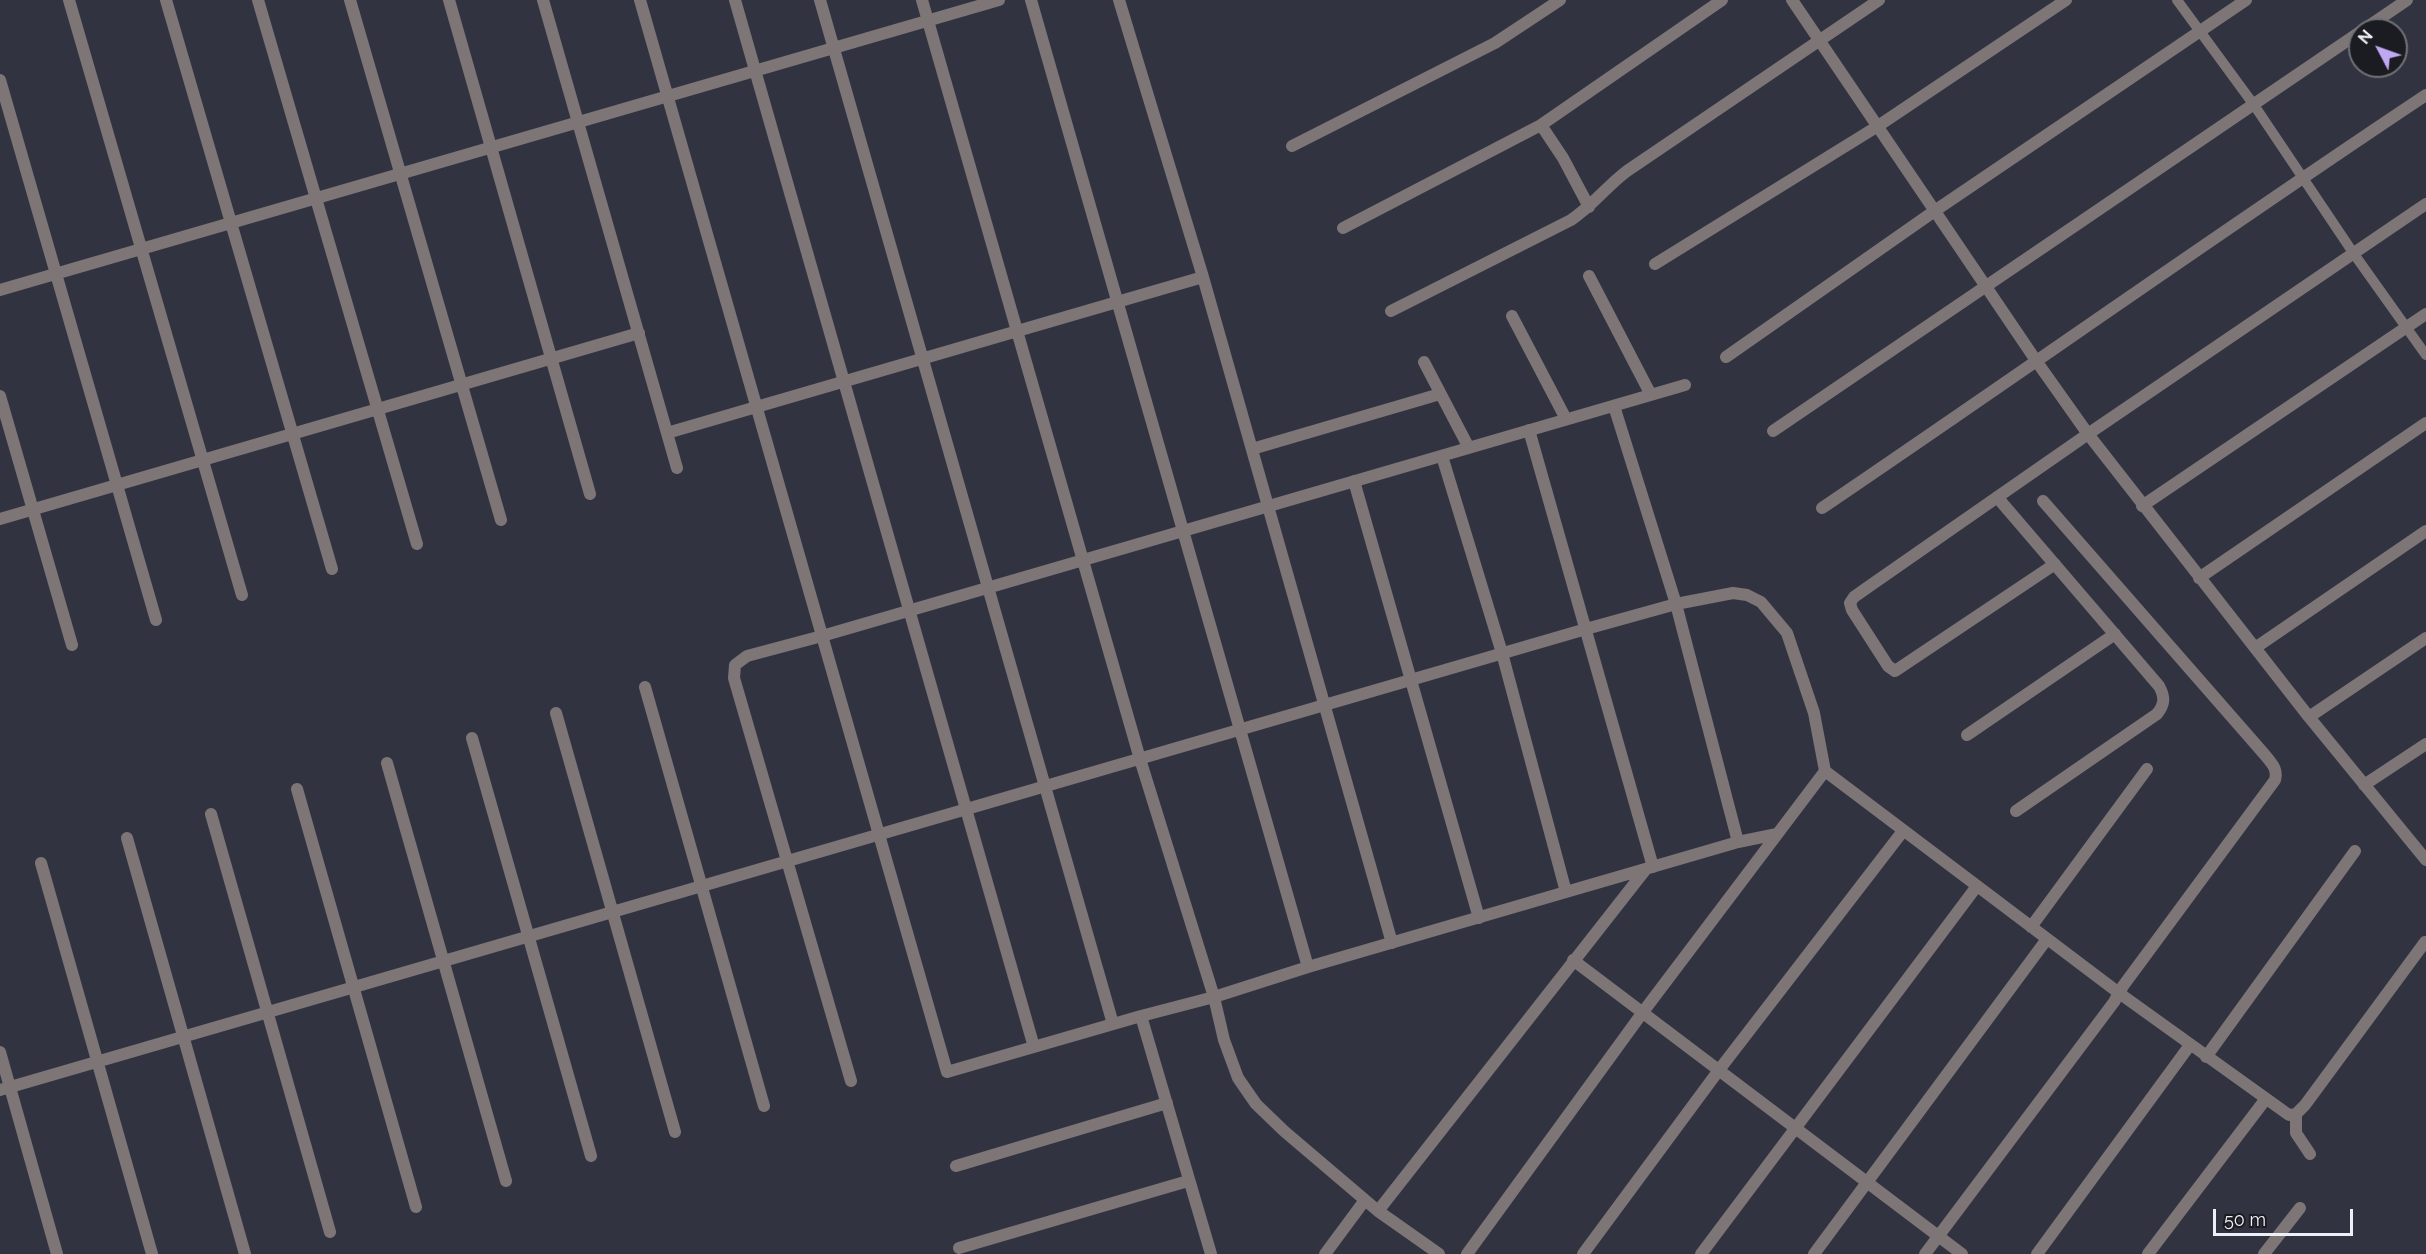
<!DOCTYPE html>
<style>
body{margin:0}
#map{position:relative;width:2426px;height:1254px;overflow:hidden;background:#313440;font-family:Raleway,sans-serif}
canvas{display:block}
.north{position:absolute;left:2348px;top:18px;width:60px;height:60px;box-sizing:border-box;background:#1b1c21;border:2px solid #6f7177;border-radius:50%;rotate:311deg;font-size:16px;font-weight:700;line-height:24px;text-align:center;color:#eef0f8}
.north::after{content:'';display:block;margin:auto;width:21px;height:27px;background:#c1a8f3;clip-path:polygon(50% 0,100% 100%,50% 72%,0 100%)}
.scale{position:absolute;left:2213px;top:1209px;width:140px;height:27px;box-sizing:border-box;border:3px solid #eef0f8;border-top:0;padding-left:8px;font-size:18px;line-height:21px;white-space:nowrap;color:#eef0f8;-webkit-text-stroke:4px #1b1c21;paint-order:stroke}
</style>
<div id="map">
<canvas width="2426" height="1254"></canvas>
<div class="north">N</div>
<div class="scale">50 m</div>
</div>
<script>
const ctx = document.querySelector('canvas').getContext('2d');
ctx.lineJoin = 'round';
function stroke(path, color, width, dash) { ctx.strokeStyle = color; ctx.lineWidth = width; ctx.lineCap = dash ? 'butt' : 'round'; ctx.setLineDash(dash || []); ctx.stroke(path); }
stroke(new Path2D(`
 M 2177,0 L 2254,105 L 2354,254 L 2426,355`), '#7d7576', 10);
stroke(new Path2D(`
 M 69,0 L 242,595
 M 166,0 L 332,569
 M 258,0 L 417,544
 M 350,0 L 501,520
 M 449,0 L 590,494
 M 543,0 L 677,468
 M 640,0 L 947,1072 L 1141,1016 L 1214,997 L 1308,967 L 1738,842 L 1777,834
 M 735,0 L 1034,1047
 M 820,0 L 1113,1024
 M 922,0 L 1140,759 L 1214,997 L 1224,1040 L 1238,1078 L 1256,1104 L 1284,1131 L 1378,1211 L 1439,1254
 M 1031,0 L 1308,967
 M 1119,0 L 1203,277 L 1392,943
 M 1792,0 L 2037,362 L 2088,434 L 2309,717 L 2426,860
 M 2363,30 L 2407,0
 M 0,80 L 156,620
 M 1541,125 L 1563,158 L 1589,207
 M 1292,146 L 1495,43 L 1560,0
 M 1343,228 L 1541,125 L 1722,0
 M 1655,264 L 1878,126 L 2066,0
 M 1589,276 L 1651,395
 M 0,290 L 999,0
 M 1391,311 L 1571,220 C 1592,206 1607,186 1627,171 L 1879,0
 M 1512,316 L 1566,419
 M 1726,357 L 1936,210 L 2246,0
 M 1424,362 L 1469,448
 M 0,396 L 72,645
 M 1614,406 L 1676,604 L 1738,842
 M 1529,430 L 1653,867
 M 1773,431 L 2360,32
 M 667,433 L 1203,277
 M 1252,449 L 1440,394
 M 1442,456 L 1502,653 L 1566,892
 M 1354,481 L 1479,918
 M 1997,497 L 2159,686 C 2165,697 2165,704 2157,714 L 2016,811
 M 2142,506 L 2426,314
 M 1822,508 C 2024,371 2223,230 2426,95
 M 0,519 L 639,333
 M 2055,564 L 1895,671 L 1888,666 L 1852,610 L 1850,603 L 1854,597 L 1871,585 L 2088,434 L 2426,204
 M 2199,578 L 2426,423
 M 2255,648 L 2426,531
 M 645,687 L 764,1106
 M 556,713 L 675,1132
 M 2309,717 L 2426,638
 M 1967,735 L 2115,634
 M 472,738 L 591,1156
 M 387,763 L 506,1181
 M 2364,785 L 2426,744
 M 297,789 L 416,1207
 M 211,814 L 330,1232
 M 127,838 L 245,1254
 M 41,863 L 152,1254
 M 2031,927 L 2147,769
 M 1573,960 L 1962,1254
 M 1141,1016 L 1211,1254
 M 0,1052 L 57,1254
 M 2206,1057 L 2355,851
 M 851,1081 L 734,678 L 735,665 L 747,656 L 822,636 L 1685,385
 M 0,1090 L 1586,629 L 1676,604 L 1733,593 L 1747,595 L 1761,602 L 1787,633 L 1814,713 L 1825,771 L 2119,993 L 2289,1115 L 2296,1114 L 2305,1105 L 2425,942
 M 2296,1114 L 2296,1133 L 2310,1154
 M 956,1166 L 1167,1103
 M 1378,1211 L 1646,869
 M 959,1248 L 1188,1181
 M 1325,1254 L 1365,1200
 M 1467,1254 L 1643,1012 L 1825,771
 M 1583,1254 L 1719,1070 L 1903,831
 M 1701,1254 L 1977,886
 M 1814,1254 L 2047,939
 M 1925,1254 L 2114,1002 L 2123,986 L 2275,780 C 2278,769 2272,764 2265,755 L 2043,501
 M 2037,1254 L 2190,1045
 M 2148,1254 L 2265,1100
 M 2264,1254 L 2300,1208`), '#7d7576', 12);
</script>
